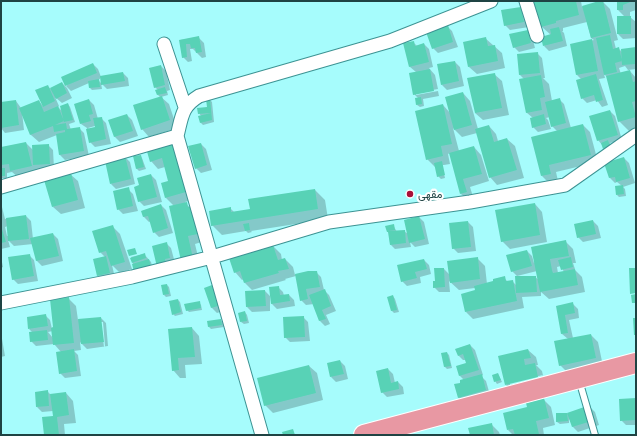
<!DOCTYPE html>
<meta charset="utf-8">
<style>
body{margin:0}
#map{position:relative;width:637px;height:436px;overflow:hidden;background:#a6fcfc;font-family:Ubuntu,sans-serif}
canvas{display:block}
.frame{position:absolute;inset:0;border:2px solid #1f4343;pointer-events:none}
</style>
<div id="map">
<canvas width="637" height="436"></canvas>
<div class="frame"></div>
</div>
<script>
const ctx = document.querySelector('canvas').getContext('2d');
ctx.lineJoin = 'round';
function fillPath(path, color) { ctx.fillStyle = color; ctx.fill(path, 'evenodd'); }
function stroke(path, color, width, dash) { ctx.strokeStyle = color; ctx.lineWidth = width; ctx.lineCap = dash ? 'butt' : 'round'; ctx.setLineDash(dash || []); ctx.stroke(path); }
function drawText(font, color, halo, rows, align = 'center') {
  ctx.font = font + ' Ubuntu,Vazirmatn,sans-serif'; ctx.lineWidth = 4; ctx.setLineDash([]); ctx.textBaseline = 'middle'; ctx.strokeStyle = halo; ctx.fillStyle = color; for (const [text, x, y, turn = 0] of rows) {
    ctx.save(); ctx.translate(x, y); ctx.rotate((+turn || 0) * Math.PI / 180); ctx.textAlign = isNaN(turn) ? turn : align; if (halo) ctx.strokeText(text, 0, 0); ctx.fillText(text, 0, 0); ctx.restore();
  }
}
fillPath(new Path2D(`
 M 530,1 L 581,1 L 582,7 L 596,3 L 594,1 L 602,1 L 610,9 L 618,40 L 614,41 L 616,49 L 618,48 L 622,52 L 636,48 L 636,69 L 628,70 L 625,66 L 619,68 L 621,74 L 630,71 L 636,78 L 636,129 L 629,131 L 619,121 L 607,77 L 604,74 L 605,78 L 599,79 L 608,105 L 602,107 L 597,100 L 587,103 L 582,98 L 582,80 L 577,75 L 571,45 L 594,40 L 591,38 L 587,22 L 563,28 L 563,31 L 562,31 L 564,33 L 567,46 L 549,51 L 544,46 L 551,35 L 542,27 L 538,13 L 532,6 Z
 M 618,1 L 636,1 L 636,10 L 630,12 L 630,17 L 636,22 L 635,15 L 636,15 L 636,38 L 623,39 L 618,34 L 625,17 L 618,10 Z
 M 521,8 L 526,13 L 529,27 L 510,30 L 505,25 Z
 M 447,26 L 452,31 L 458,47 L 438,53 L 433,48 Z
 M 527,31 L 532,36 L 535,48 L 519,52 L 514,47 Z
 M 199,38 L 204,43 L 206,57 L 202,58 L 193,49 L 190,49 L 192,61 L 188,62 L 183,57 L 180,40 Z
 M 485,38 L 502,53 L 505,68 L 477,74 L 469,67 Z
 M 413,42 L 417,46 L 424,44 L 429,49 L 433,67 L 429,68 L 435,75 L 438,89 L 416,93 L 416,95 L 438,91 L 439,96 L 423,99 L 424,106 L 420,107 L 417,105 L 418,98 L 414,94 L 416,72 L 410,67 Z
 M 537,53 L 542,58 L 545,78 L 543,78 L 549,84 L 552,101 L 559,99 L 564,104 L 571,128 L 583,125 L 590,132 L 598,162 L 556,172 L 558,181 L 549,183 L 542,176 L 557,131 L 552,126 L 550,117 L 546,118 L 548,120 L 551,129 L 538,132 L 533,127 L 533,118 L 527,113 L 525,80 L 520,75 L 518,55 Z
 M 455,62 L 460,67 L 464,86 L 447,90 L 442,85 Z
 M 93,64 L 98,69 L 101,77 L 123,73 L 128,78 L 129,86 L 107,89 L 101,83 L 102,89 L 92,90 L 90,88 L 89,83 L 71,91 L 66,86 ZM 101,78 L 102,84 L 98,80 Z
 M 161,66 L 166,71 L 170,90 L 167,91 L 168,95 L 161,97 L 169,104 L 177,128 L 149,137 L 142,129 L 160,97 L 158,95 L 158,90 L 155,87 Z
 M 494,74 L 502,81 L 509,115 L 483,120 L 475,113 Z
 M 62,83 L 67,88 L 72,98 L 62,103 L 55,97 L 59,106 L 58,107 L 63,112 L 68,104 L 70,107 L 75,122 L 69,124 L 71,130 L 79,128 L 84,133 L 89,156 L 65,160 L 60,155 L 57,135 L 39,142 L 31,135 L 22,112 L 24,130 L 5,133 L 1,128 L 1,103 L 16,101 L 21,108 L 39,101 L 43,106 L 47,86 L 51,89 Z
 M 463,93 L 470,101 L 478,129 L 489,126 L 496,134 L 498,141 L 507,139 L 515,146 L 524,178 L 497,185 L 490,177 L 477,133 L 462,137 L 453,128 L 459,151 L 474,147 L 481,155 L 489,181 L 470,187 L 474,200 L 469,201 L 461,194 L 450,153 L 448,154 L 450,164 L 444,165 L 447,177 L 444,165 L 442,165 L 445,178 L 441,179 L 438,176 L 436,167 L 435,167 L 427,159 L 443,105 L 451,114 Z
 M 89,100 L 94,105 L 98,119 L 101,118 L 106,123 L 111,144 L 95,147 L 90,142 L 87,128 L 81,124 ZM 95,126 L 96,128 L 89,129 L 88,128 Z
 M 210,100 L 212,102 L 214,122 L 203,125 L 201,123 L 200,116 L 201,116 L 199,113 L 208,108 Z
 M 610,111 L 615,116 L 622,140 L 610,143 L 612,148 L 607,151 L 598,140 Z
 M 127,115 L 132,120 L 138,136 L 120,142 L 115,137 L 110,121 Z
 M 171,142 L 179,150 L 193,200 L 185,202 L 190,208 L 205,241 L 195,244 L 200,265 L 189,268 L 174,206 L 166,198 L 169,182 L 165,167 L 158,169 L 151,161 Z
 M 26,143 L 33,150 L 48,145 L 53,150 L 54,168 L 38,169 L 38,174 L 19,178 L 12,172 L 7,173 L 7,178 L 1,178 L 1,148 Z
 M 201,144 L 206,149 L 212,170 L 201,173 L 196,168 Z
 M 140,156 L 142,158 L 146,169 L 139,171 L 137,169 L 134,157 Z
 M 125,157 L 130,162 L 135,184 L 116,189 L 111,184 Z
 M 624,158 L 629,163 L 635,183 L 623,187 L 625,189 L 626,196 L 619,197 L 617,195 L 622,186 L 617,182 L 615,183 L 610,178 L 606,164 Z
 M 70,174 L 78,181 L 85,208 L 61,214 L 53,207 Z
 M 151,175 L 156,180 L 162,202 L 144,206 L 139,201 L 140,186 Z
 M 128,189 L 133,194 L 138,211 L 123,214 L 118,209 Z
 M 315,190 L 325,200 L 328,219 L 251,231 L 252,232 L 248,233 L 246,231 L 222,235 L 212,225 L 230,208 L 234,212 L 251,210 Z
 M 1,203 L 5,219 L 26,216 L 31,221 L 33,239 L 53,234 L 58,239 L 63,261 L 42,266 L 37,261 L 33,244 L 14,246 L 8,240 L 10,247 L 1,249 ZM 8,226 L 9,236 L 7,236 L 5,227 Z
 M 535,204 L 542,212 L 547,242 L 510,249 L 502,241 Z
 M 161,205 L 166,210 L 173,233 L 159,237 L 154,232 L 151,221 L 149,222 L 144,217 L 142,211 Z
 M 419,217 L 424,222 L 429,244 L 415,247 L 410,242 L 411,247 L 395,249 L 390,244 L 389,233 L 388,231 L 393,225 L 397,232 L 404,231 L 408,234 Z
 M 593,221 L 598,226 L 601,238 L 583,242 L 578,237 Z
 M 468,222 L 473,227 L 476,251 L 458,253 L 453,248 L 450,224 Z
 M 112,226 L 120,234 L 132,269 L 120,273 L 112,265 L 115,278 L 103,281 L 98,276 L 105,257 L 100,252 Z
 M 565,241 L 573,249 L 576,263 L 573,263 L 575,269 L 574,269 L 582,277 L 585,292 L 549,299 L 541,292 L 541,296 L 522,297 L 524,308 L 473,319 L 466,312 L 476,291 L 475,288 L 459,290 L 449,281 L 450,292 L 439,292 L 434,287 L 444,269 L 450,275 L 477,258 L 485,266 L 487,284 L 504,278 L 508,282 L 512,281 L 516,285 L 535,277 L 539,280 L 537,271 L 517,276 L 512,271 L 527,251 L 532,256 L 534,263 L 535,263 ZM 561,266 L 564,272 L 558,273 L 557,267 Z
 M 166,243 L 171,248 L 175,263 L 163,271 Z
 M 273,246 L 281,254 L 282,260 L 285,259 L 293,267 L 295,275 L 316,272 L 321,277 L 324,290 L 329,295 L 336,311 L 326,315 L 330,324 L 325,326 L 320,321 L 314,304 L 306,305 L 301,300 L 296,276 L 285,279 L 286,280 L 252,290 L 245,283 L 244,279 L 242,280 L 235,272 Z
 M 144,254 L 151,262 L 153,269 L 135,271 L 131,257 Z
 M 29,255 L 34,260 L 38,281 L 18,284 L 13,279 Z
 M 1,257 L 3,267 L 1,268 Z
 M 424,260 L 429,265 L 431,274 L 420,277 L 421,283 L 407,286 L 402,281 Z
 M 167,285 L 169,287 L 171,296 L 166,297 L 164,295 Z
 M 212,287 L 217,292 L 223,311 L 217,313 L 212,308 Z
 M 278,287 L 283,292 L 284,296 L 289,295 L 294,300 L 295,306 L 277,309 L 272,304 L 270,288 Z
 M 265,291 L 270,296 L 270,311 L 252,312 L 247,307 Z
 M 393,296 L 395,299 L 399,312 L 394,313 L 392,311 Z
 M 68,298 L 76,306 L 78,320 L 101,318 L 106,323 L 108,346 L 87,349 L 80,342 L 81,350 L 74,351 L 78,355 L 81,376 L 65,378 L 60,373 L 61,352 L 54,344 L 36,346 L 31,341 L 33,333 L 29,329 L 45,315 L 50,320 L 52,329 L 54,328 ZM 101,322 L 103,322 L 105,346 L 104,347 ZM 53,331 L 53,338 L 48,332 Z
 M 178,300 L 180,302 L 183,314 L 175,316 L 173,314 Z
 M 199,302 L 201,305 L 202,310 L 189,312 L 187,310 Z
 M 573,304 L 578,309 L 579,318 L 569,320 L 573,338 L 591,335 L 598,342 L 603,366 L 568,373 L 560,365 L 568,339 L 562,334 L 557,306 Z
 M 245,312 L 247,315 L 249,323 L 244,324 L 241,322 Z
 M 303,317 L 308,322 L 310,341 L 290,342 L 285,337 Z
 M 221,320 L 223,323 L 224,327 L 211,329 L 209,327 L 208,322 Z
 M 192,328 L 199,336 L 202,364 L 185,365 L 186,378 L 180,378 L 173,370 L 169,330 Z
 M 1,333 L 5,356 L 1,357 Z
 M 470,345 L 475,350 L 483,375 L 481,376 L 486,381 L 490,395 L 463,402 L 458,397 L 462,383 L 464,380 L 460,376 L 457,367 L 467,364 L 466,360 L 463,360 L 458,355 Z
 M 528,350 L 536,357 L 538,365 L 536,365 L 542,371 L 545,384 L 513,392 L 506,385 ZM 543,375 L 543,377 L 510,385 L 510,383 Z
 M 447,353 L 449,355 L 452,368 L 447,369 L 445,367 L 442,354 Z
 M 340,361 L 345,366 L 348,379 L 336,382 L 331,377 Z
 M 309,366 L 317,373 L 323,400 L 273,413 L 265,405 Z
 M 388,369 L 393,374 L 395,383 L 398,382 L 403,387 L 404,394 L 387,397 L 382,392 Z
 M 498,374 L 502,382 L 497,384 L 495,381 Z
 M 48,392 L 51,395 L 66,393 L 73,401 L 76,423 L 64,424 L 65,435 L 45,435 L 54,417 L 53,411 L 42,412 L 37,407 Z
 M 543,399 L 551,407 L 555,425 L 543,428 L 544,435 L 513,435 L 508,430 L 528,408 Z
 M 636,399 L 636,425 L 626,425 L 621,420 Z
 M 590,407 L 595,412 L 599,425 L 578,432 L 573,427 L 569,418 L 569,423 L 560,424 L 557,422 L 557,414 L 569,414 Z
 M 491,424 L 499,432 L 500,435 L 471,435 Z`), '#0003');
fillPath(new Path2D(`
 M 529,1 L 576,1 L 579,15 L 556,21 L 556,23 L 541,27 L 535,6 L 531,7 Z
 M 599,1 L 603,1 L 611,33 L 591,38 L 582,6 Z
 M 617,1 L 633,1 L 623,5 L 623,10 L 617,10 Z
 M 521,7 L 524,22 L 504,26 L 501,10 Z
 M 617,16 L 631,16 L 631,34 L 617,34 Z
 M 448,25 L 453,42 L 432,49 L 426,32 Z
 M 559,27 L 563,41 L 543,46 L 541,37 L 551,34 L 550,29 Z
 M 528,30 L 531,43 L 513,48 L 509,34 Z
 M 610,35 L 613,49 L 619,47 L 622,61 L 615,63 L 617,72 L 604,75 L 596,38 Z
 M 199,36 L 202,52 L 196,53 L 195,48 L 191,48 L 190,44 L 186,44 L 187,57 L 182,58 L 179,40 Z
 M 486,37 L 488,46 L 495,45 L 498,61 L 468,67 L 463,42 Z
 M 592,39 L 598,71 L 576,75 L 570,44 Z
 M 414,41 L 415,46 L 424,43 L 429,62 L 409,67 L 403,43 Z
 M 636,47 L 636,64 L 622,65 L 621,49 Z
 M 538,52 L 540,73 L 519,75 L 517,54 Z
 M 455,61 L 459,81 L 441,85 L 437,64 Z
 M 93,63 L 97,73 L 65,86 L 61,77 Z
 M 161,65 L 165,85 L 154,88 L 149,68 Z
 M 430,69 L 434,91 L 413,95 L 409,73 Z
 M 630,70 L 633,82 L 636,81 L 636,101 L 632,102 L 636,117 L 618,122 L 606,76 Z
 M 123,72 L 125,81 L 101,85 L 100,76 Z
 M 495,73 L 502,108 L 475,113 L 467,78 Z
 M 596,74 L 603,100 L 596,102 L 594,95 L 581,99 L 576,80 Z
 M 541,75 L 545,97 L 540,98 L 542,110 L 526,113 L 519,79 Z
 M 99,79 L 100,87 L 89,88 L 88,81 Z
 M 62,82 L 67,93 L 56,99 L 50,88 Z
 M 48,85 L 55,101 L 43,107 L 35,90 Z
 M 165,87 L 167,93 L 157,95 L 155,90 Z
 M 463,92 L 472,125 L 454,130 L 445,97 Z
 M 162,96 L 170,120 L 141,130 L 133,105 Z
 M 421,97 L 422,104 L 416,105 L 415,98 Z
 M 210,98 L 212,120 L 200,123 L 198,116 L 211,113 L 198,114 L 197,108 L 207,107 L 206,99 Z
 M 560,98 L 566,123 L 551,127 L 545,102 Z
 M 89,99 L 93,114 L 89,115 L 91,121 L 80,124 L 74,104 Z
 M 16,100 L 19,125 L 1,128 L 1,102 Z
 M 39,100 L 44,112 L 58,106 L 64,121 L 55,125 L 66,123 L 67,129 L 80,127 L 84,151 L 59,155 L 56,134 L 65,132 L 65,130 L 54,132 L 53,126 L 30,135 L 19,108 Z
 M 68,103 L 73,120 L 64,122 L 60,106 Z
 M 443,104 L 452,144 L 441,146 L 443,156 L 426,160 L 415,111 Z
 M 610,110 L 618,135 L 597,141 L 589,116 Z
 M 127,114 L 133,131 L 114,137 L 108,120 Z
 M 544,114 L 546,124 L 532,128 L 530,118 Z
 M 102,117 L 106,139 L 89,143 L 86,129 L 95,127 L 93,118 Z
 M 583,124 L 591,155 L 549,165 L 551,174 L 541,176 L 531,137 Z
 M 489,125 L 494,142 L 507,138 L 517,170 L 489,178 L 475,129 Z
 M 608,140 L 610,146 L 603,149 L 601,143 Z
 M 171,141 L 186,192 L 165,198 L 161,183 L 168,181 L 162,158 L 150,162 L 146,148 Z
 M 26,142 L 32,166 L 10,171 L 9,164 L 1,165 L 1,147 Z
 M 201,143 L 207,165 L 195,169 L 188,146 Z
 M 49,144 L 50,164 L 33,165 L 32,145 Z
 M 474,146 L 482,174 L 463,179 L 467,192 L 460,194 L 449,153 Z
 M 141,155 L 144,167 L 136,169 L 133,156 Z
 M 125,156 L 131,179 L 110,184 L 105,161 Z
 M 624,157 L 630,178 L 616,182 L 615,177 L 609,178 L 604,163 Z
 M 442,161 L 445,175 L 437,177 L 434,163 Z
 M 1,168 L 5,168 L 5,176 L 1,176 Z
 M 71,173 L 78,200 L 52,207 L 44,180 Z
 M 151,174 L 157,197 L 138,202 L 134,187 L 139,185 L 137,178 Z
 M 623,185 L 624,194 L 616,195 L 615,186 Z
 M 129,187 L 133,206 L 117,210 L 113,191 Z
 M 315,189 L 318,209 L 211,226 L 209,211 L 231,207 L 231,212 L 250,209 L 248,199 Z
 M 187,202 L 188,207 L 192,206 L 198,234 L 188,236 L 193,258 L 181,261 L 169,206 Z
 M 535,203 L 540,235 L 501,242 L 495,210 Z
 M 161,204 L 168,228 L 153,233 L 148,216 L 143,217 L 141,211 Z
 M 26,215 L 29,239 L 8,241 L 6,218 Z
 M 419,216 L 425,239 L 409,243 L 404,220 Z
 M 593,220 L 596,234 L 577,238 L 574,224 Z
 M 468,221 L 471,247 L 452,249 L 449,223 Z
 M 249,223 L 250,230 L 245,231 L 243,224 Z
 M 394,224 L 395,230 L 388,231 L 405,230 L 406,243 L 390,245 L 388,232 L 387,232 L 385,226 Z
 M 113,225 L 125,262 L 111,266 L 106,251 L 99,253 L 92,231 Z
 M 1,226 L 6,242 L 1,243 Z
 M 53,233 L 59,256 L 36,261 L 30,238 Z
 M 566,240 L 569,256 L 550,259 L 552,270 L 553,273 L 575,269 L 578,285 L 540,292 L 531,247 Z
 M 167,242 L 170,258 L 165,259 L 166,264 L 157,267 L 152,246 Z
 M 273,245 L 278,260 L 285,258 L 289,269 L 278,271 L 279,273 L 244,283 L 240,271 L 234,273 L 229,258 Z
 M 135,248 L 137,254 L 129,256 L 127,250 Z
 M 527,250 L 532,266 L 511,272 L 506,255 Z
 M 145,253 L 146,258 L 132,263 L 130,258 Z
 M 30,254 L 34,276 L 12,280 L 8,257 Z
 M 106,256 L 110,273 L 97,276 L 93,259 Z
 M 478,257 L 480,279 L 450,283 L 447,261 Z
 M 571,257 L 573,267 L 561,270 L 558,260 Z
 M 149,259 L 151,267 L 134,272 L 132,264 Z
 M 424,259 L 427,269 L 415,272 L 417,278 L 401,282 L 397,265 Z
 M 434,268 L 444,268 L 445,287 L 433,288 L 433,281 L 435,281 Z
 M 629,268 L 636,268 L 636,293 L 630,294 Z
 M 308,271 L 317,271 L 320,287 L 306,289 L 308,299 L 300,301 L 295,274 Z
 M 505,276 L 506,281 L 513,280 L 517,301 L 465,312 L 461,294 L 475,290 L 474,286 L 493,281 L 493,279 Z
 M 515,276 L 536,276 L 537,292 L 516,293 Z
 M 167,284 L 169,294 L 163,295 L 161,285 Z
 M 212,285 L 218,306 L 211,308 L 204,288 Z
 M 279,286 L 280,295 L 289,294 L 290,301 L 271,304 L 269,287 Z
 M 325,289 L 331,306 L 322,310 L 326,319 L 319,321 L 309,295 Z
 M 265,290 L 266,306 L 246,307 L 245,291 Z
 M 636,294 L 636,303 L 632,303 L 631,295 Z
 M 393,295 L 397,310 L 391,311 L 387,297 Z
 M 69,297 L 74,343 L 53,345 L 51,328 L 53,327 L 50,299 Z
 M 178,299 L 181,312 L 172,315 L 169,301 Z
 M 200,301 L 201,308 L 186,311 L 184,304 Z
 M 573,302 L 575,313 L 565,315 L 568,333 L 561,334 L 556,306 Z
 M 245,311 L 247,321 L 240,322 L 238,313 Z
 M 46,314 L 48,326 L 28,329 L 27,317 Z
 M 304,316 L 305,337 L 284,338 L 283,317 Z
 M 101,317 L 104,342 L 81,344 L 78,319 Z
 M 633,318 L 636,318 L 636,335 L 634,335 Z
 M 221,319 L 222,325 L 208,327 L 207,321 Z
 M 192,327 L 195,357 L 178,358 L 179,370 L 172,371 L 168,329 Z
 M 47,330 L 48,340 L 30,342 L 29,332 Z
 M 591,334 L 596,358 L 559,366 L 554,341 Z
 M 470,344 L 479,370 L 459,376 L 456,366 L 466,363 L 463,354 L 458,356 L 455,349 Z
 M 74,349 L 77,371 L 59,374 L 56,352 Z
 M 528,349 L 531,358 L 524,359 L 525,365 L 535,363 L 538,377 L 505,385 L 498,356 Z
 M 447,352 L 451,366 L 444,367 L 441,353 Z
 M 340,360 L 344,374 L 330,377 L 327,363 Z
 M 309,365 L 316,393 L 264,406 L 257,378 Z
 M 388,368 L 391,383 L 398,381 L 399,389 L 381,393 L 376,371 Z
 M 498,373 L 501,380 L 494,382 L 492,375 Z
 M 482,374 L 486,390 L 458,398 L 454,384 L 460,383 L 460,380 Z
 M 48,390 L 49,406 L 36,407 L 35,392 Z
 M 66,392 L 69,415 L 57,417 L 59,435 L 44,435 L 42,417 L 53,416 L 50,394 Z
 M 544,398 L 549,418 L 536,421 L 539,434 L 515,435 L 513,429 L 507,430 L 503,413 L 527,407 L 526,403 Z
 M 636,398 L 636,420 L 620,421 L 619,399 Z
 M 590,405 L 595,420 L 572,427 L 567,413 L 568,421 L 556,422 L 556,413 L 567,413 Z
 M 492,423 L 494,435 L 470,435 L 468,428 Z
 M 293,429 L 295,435 L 283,435 L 282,432 Z`), '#58d2b6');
const lane = new Path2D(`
 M 579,380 L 595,435`);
const street = new Path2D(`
 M 526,1 L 537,36
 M 164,44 L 185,107
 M 177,136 C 182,117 181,107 199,96 L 390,41 L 491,1
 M 1,187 L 177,136 L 262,435
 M 1,303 L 132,277 L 212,257 L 329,222 L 470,202 L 565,185 L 636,135`);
const primary = new Path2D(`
 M 364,435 L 636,363`);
stroke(lane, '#3c9393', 8);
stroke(street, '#3c9393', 15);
stroke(primary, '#fff', 22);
stroke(lane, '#fff', 6);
stroke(street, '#fff', 13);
stroke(primary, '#e898a3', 20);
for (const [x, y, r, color] of [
 [410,194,4,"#a81038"]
]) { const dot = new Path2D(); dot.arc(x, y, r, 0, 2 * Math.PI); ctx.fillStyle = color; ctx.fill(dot); stroke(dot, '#fff', 1.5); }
drawText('11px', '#1f4343', '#fff', [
 ["مقهى",418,194]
], 'left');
</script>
